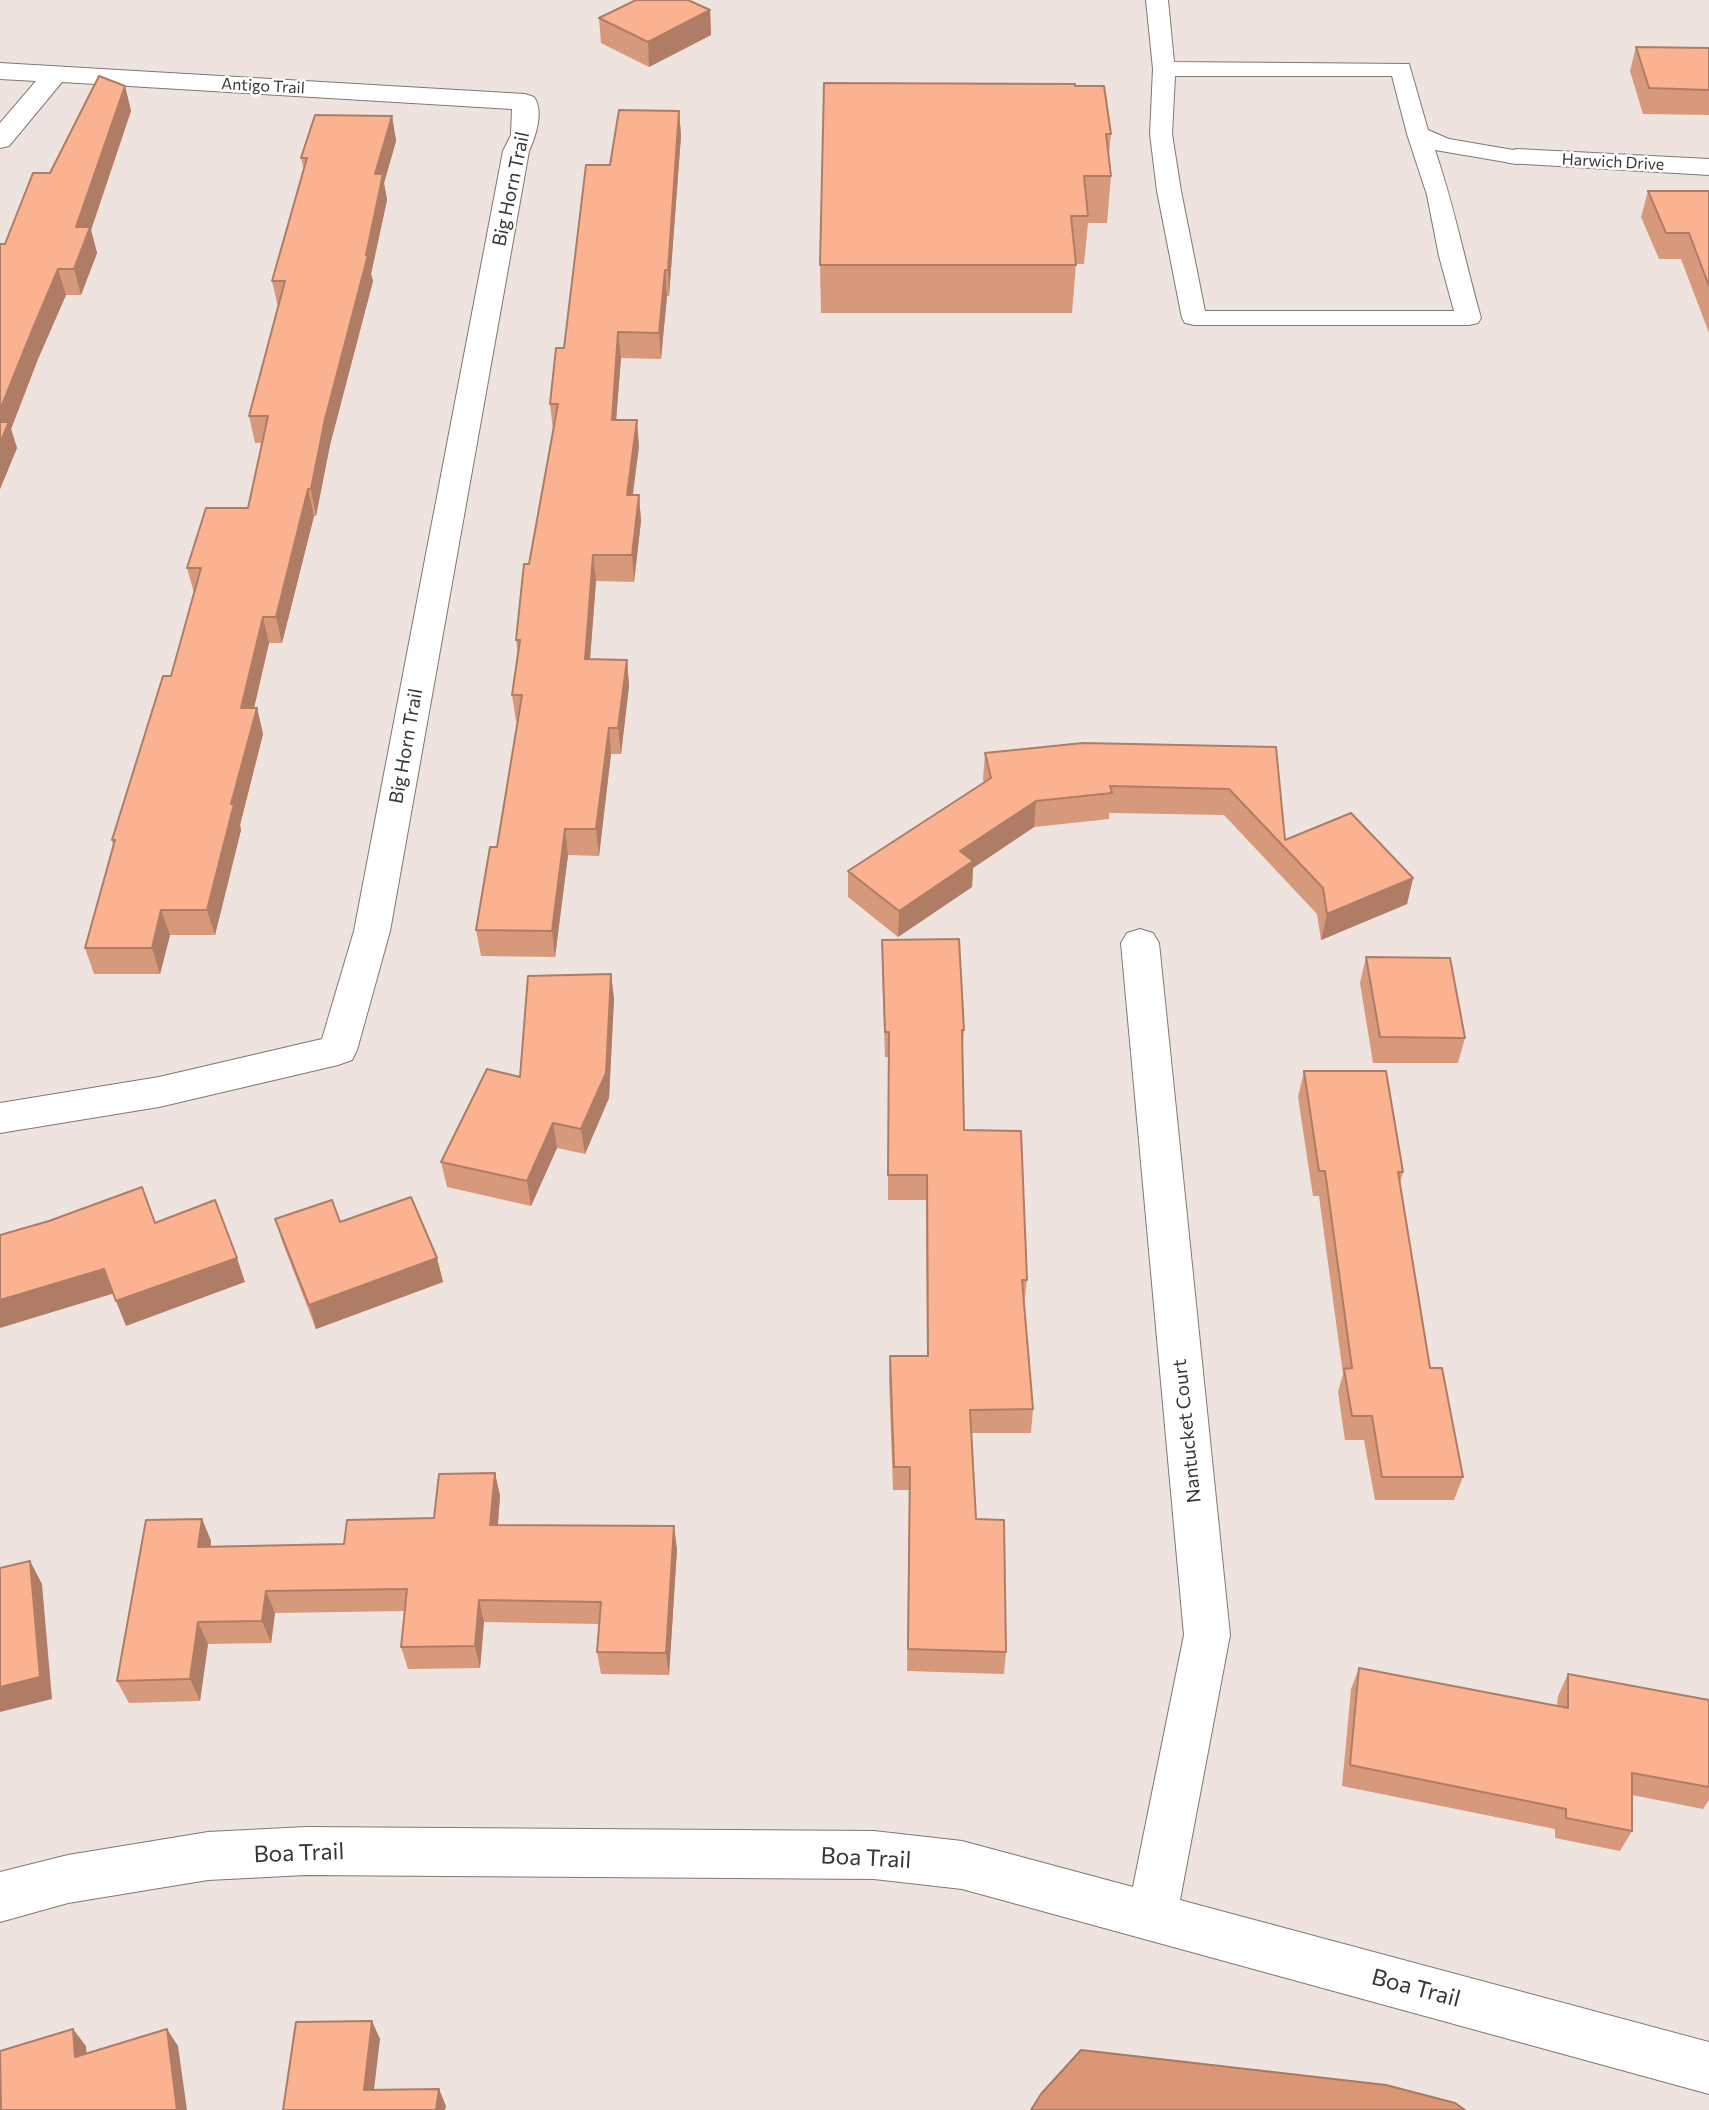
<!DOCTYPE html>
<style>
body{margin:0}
canvas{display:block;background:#eee3de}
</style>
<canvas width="1709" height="2110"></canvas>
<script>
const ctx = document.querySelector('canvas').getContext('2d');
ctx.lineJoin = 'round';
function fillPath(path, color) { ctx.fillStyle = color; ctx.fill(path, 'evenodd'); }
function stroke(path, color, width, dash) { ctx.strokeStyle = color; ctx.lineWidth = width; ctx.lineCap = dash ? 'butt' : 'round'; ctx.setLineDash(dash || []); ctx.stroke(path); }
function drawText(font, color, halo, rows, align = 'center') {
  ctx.font = font + ' Commissioner,sans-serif'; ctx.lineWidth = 5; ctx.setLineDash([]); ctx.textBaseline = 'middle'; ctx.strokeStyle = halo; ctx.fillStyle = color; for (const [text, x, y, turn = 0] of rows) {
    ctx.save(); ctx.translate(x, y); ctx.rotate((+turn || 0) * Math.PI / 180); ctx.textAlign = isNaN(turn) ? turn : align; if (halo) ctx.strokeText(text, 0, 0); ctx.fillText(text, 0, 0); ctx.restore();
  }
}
const water = new Path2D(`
 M 1081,2050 L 1386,2085 L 1455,2103 L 1465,2110 L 1031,2110 L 1041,2094 Z`);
fillPath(water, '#db9675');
stroke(water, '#aa7961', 2);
const lane = new Path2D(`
 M 1146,0 L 1168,0 L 1174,62 L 1409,64 L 1428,130 L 1449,139 L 1525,152 L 1528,157 L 1525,162 L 1517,164 L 1435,150 C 1454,205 1465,262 1481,318 L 1478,323 L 1469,325 L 1194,325 L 1185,323 L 1182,318 L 1157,191 L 1150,134 L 1153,69 ZM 1175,76 L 1392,76 L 1407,134 L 1427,195 L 1439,256 L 1454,311 L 1205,311 L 1181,191 L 1172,134 Z`);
const street = new Path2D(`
 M 0,63 L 525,94 L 534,97 C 544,111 536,136 529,151 L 390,931 L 357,1050 L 352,1060 L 338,1065 L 159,1107 L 0,1133 L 0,1103 L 159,1077 L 322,1039 L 354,931 L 503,151 L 511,135 L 512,109 L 62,82 L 9,146 L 0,148 L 0,123 L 36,81 L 0,79 Z
 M 1517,149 L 1709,159 L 1709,175 L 1508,163 L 1504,157 L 1508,151 Z
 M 1140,929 L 1153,933 L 1159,943 L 1230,1635 L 1180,1900 L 1709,2042 L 1709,2094 L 962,1889 L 874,1879 L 306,1875 L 208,1880 L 68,1903 L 0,1922 L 0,1872 L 68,1855 L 208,1832 L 306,1827 L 874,1831 L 962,1841 L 1133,1887 L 1184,1635 L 1121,943 L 1127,933 Z`);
stroke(lane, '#817873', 2);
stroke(street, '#817873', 2);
fillPath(lane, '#fff');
fillPath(street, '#fff');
fillPath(new Path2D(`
 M 710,10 L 711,35 L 649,67 L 601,43 L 599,18 Z
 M 1636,47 L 1709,48 L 1709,115 L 1643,114 L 1630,71 Z
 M 125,86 L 131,111 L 91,230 L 97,253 L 81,295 L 66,295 L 38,359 L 11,429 L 17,448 L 0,489 L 0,244 L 5,244 L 50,173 Z
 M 1075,86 L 1111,134 L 1109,155 L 1111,176 L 1107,223 L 1088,223 L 1084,264 L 1076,264 L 1072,313 L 821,313 L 820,265 Z
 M 679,111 L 681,136 L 669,296 L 667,296 L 661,359 L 621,358 L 616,420 L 639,446 L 633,495 L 639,495 L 641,521 L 634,582 L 596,581 L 590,659 L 627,660 L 629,686 L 621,754 L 611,754 L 599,856 L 568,855 L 555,957 L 481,956 L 476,930 L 497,847 L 518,721 L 516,721 L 512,695 L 518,655 L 516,640 L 553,430 L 550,404 L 610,165 Z
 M 392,116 L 396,141 L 384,183 L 387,200 L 371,274 L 373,281 L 330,445 L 316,516 L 314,516 L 282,643 L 269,643 L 254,708 L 257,708 L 263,734 L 240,825 L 241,830 L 215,935 L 170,935 L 160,974 L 94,974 L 85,948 L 113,846 L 112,840 L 171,676 L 194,593 L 187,568 L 248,508 L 262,443 L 255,443 L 249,416 L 278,307 L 272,281 L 304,170 L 301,158 Z
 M 1648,191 L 1709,191 L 1709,333 L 1681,259 L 1659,259 L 1641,217 Z
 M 1276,747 L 1285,840 L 1413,878 L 1407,904 L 1321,940 L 1317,914 L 1224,815 L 1109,813 L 1109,819 L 1034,827 L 973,868 L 972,887 L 898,937 L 848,897 L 848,871 L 984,783 L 983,779 L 985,753 Z
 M 882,940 L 964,1030 L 962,1056 L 964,1130 L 1027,1280 L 1024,1304 L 1033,1409 L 1031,1433 L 971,1433 L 976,1519 L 1006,1652 L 1004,1674 L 907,1671 L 909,1490 L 893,1490 L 889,1380 L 890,1356 L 927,1356 L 926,1200 L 888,1200 L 888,1057 L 885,1057 L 882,966 Z
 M 1366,957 L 1465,1038 L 1458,1063 L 1373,1063 L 1360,983 Z
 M 611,974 L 614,999 L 609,1098 L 585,1154 L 557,1148 L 531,1206 L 447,1187 L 441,1162 L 520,1077 Z
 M 1304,1071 L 1403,1172 L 1400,1183 L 1430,1368 L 1463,1477 L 1454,1500 L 1375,1500 L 1364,1440 L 1345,1440 L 1338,1392 L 1343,1374 L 1319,1196 L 1313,1196 L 1298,1097 Z
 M 275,1219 L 340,1222 L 437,1258 L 443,1282 L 316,1329 L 283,1244 Z
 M 495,1473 L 500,1496 L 498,1525 L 677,1549 L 669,1675 L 601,1674 L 597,1652 L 599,1624 L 484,1622 L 480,1668 L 408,1669 L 401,1647 L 405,1611 L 275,1613 L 271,1643 L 208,1644 L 200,1701 L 129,1703 L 117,1681 L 202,1519 L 211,1541 L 211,1547 L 344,1544 L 434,1518 Z
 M 1359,1668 L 1557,1706 L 1558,1696 L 1568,1674 L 1709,1787 L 1709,1800 L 1703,1809 L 1632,1795 L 1632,1831 L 1620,1851 L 1555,1838 L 1555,1829 L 1342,1786 L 1351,1689 Z`), '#d7997c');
fillPath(new Path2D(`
 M 710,10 L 711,35 L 649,67 L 648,42 Z
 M 125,86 L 131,111 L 91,230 L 97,253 L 81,295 L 74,269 L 76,227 Z
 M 679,111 L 681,136 L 669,296 L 668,270 Z
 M 392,116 L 396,141 L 384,183 L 387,200 L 371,274 L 373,281 L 330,445 L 316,516 L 311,489 L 325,419 L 366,255 L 375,174 Z
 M 58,269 L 66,295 L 38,359 L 11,429 L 17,448 L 0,489 L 0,410 L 31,333 Z
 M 665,270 L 667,296 L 661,359 L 659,333 Z
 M 618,332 L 621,358 L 614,446 L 612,420 Z
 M 637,420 L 639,446 L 629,521 L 627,495 Z
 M 308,489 L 314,516 L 282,643 L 276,617 Z
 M 639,495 L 641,521 L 634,582 L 632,555 Z
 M 593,555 L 596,581 L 588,686 L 585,659 Z
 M 263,617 L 269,643 L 248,734 L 241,708 Z
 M 627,660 L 629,686 L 621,754 L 618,728 Z
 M 257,708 L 263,734 L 240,825 L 241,830 L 215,935 L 207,910 L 231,804 Z
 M 609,728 L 611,754 L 599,856 L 596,829 Z
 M 1036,801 L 1034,827 L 973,868 L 972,887 L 898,937 L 899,911 L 960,851 Z
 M 565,829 L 568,855 L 555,957 L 552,931 Z
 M 1413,878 L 1407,904 L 1321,940 L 1327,914 Z
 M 161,910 L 170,935 L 160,974 L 152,948 Z
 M 611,974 L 614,999 L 609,1098 L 585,1154 L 581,1129 Z
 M 553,1123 L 557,1148 L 531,1206 L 527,1181 Z
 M 237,1258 L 245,1282 L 126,1326 L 116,1301 Z
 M 437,1258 L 443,1282 L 316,1329 L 309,1305 Z
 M 104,1269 L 115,1293 L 0,1328 L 0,1300 Z
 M 495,1473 L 500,1496 L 496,1548 L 490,1525 Z
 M 202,1519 L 211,1541 L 207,1570 L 198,1547 Z
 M 674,1526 L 677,1549 L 669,1675 L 666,1653 Z
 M 30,1561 L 42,1584 L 52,1699 L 0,1712 L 0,1687 Z
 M 266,1591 L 275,1613 L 271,1643 L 262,1621 Z
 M 479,1600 L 484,1622 L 480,1668 L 475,1646 Z
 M 198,1622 L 208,1644 L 200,1701 L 190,1679 Z
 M 372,2021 L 380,2039 L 372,2107 L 364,2090 Z
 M 73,2029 L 86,2046 L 88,2074 L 75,2057 Z
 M 167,2029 L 178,2046 L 187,2110 L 177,2110 Z
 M 439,2089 L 446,2106 L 445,2110 L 436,2110 Z`), '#af7d65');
const building = new Path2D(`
 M 636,0 L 688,0 L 710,10 L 648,42 L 599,18 Z
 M 1636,47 L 1709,48 L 1709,90 L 1649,88 Z
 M 99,76 L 125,86 L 76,227 L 90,227 L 74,269 L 58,269 L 31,333 L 0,410 L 0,244 L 5,244 L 33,173 L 50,173 Z
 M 824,83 L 1075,84 L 1075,86 L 1104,86 L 1111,134 L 1106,134 L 1111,176 L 1084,176 L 1088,216 L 1071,216 L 1076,265 L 820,265 Z
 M 619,110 L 679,111 L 668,270 L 665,270 L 659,333 L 618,332 L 612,420 L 637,420 L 627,495 L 639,495 L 632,555 L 593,555 L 585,659 L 627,660 L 618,728 L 609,728 L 596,829 L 565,829 L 552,931 L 476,930 L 490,847 L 497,847 L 522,695 L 512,695 L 520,640 L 516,640 L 524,564 L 529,564 L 558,404 L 550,404 L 556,348 L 564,348 L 586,165 L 610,165 Z
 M 315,115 L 392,116 L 375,174 L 383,174 L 366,255 L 368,255 L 325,419 L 311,489 L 308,489 L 276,617 L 263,617 L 241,708 L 257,708 L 231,804 L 234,804 L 207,910 L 161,910 L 152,948 L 85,948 L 115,840 L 112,840 L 163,676 L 171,676 L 201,568 L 187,568 L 206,508 L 248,508 L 268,416 L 249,416 L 285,281 L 272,281 L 307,158 L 301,158 Z
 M 1648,191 L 1709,191 L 1709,286 L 1689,233 L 1666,233 Z
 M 0,422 L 9,422 L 0,443 Z
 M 1083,743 L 1276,747 L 1285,840 L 1351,813 L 1413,878 L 1327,914 L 1323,888 L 1229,789 L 1110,786 L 1112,793 L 1036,801 L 960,851 L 973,861 L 899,911 L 848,871 L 991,778 L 985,753 Z
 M 959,939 L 964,1030 L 962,1030 L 964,1130 L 1021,1131 L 1027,1280 L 1022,1280 L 1033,1409 L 970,1410 L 976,1519 L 1004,1520 L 1006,1652 L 908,1649 L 910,1467 L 894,1467 L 890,1356 L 928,1356 L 927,1175 L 888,1175 L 889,1032 L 885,1032 L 882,940 Z
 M 1366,957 L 1450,958 L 1465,1038 L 1380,1037 Z
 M 611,974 L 606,1073 L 581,1129 L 553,1123 L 527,1181 L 441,1162 L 487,1069 L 520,1077 L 528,976 Z
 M 1304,1071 L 1386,1071 L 1403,1172 L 1398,1172 L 1430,1368 L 1442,1368 L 1463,1477 L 1382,1477 L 1372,1416 L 1352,1416 L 1344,1369 L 1352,1368 L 1325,1171 L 1319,1171 Z
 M 142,1187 L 155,1223 L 215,1200 L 237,1258 L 116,1301 L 104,1269 L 0,1300 L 0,1235 L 49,1221 Z
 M 411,1197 L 437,1258 L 309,1305 L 275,1219 L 332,1200 L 340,1222 Z
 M 495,1473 L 490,1525 L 674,1526 L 666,1653 L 597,1652 L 601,1602 L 479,1600 L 475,1646 L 401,1647 L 407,1589 L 266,1591 L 262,1621 L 198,1622 L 190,1679 L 117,1681 L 146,1520 L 202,1519 L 198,1547 L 344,1544 L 347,1520 L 434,1518 L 439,1474 Z
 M 30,1561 L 40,1677 L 0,1687 L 0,1568 Z
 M 1359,1668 L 1568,1708 L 1568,1674 L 1709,1700 L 1709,1787 L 1632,1773 L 1632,1831 L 1566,1818 L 1566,1809 L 1350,1765 Z
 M 372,2021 L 364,2090 L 439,2089 L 436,2110 L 283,2110 L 296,2022 Z
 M 73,2029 L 75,2057 L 167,2029 L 177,2110 L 1,2110 L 0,2051 Z`);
fillPath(building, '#fab290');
stroke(building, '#af7d65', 2);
drawText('16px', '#393533', '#fff', [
 ["Antigo Trail",263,86,3],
 ["Harwich Drive",1613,162,3]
]);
drawText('19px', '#393533', '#fff', [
 ["Big Horn Trail",511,189,-78],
 ["Big Horn Trail",406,746,-80],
 ["Nantucket Court",1187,1431,-96]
]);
drawText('23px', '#393533', '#fff', [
 ["Boa Trail",299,1853,-2],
 ["Boa Trail",866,1858,3],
 ["Boa Trail",1416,1988,15]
]);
</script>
